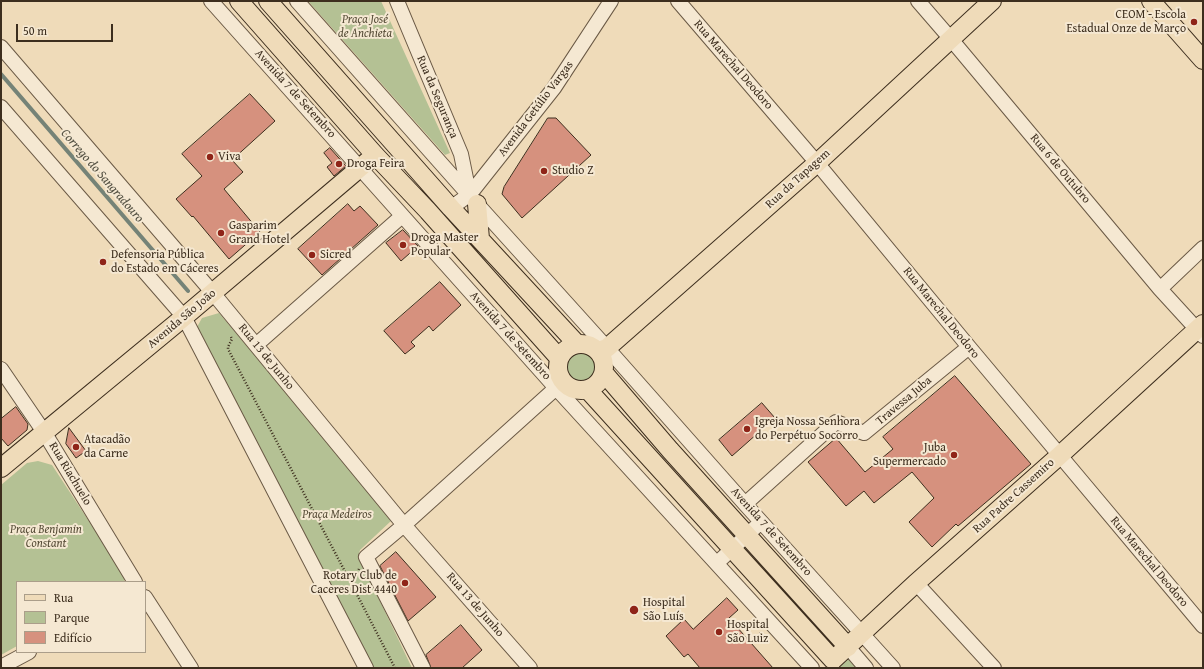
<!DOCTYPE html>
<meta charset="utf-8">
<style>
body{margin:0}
#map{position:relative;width:1204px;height:669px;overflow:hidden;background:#efdbb9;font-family:"Gentium Book Plus",serif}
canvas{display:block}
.frame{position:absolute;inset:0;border:2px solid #3d2e1e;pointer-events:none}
.legend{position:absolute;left:16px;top:581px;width:130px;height:72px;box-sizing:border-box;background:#f5e8d2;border:1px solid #ab9e8a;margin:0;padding:5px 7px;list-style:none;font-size:12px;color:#3d2e1e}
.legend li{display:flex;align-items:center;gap:8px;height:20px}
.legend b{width:20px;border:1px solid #ab9e8a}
.scale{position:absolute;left:16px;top:24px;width:97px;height:18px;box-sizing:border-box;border:2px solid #3d2e1e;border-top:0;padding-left:5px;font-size:12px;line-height:14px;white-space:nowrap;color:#3d2e1e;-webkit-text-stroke:3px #f5e8d2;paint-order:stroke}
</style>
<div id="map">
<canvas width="1204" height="669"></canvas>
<div class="frame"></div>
<ul class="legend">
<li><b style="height:5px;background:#efdbb9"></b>Rua</li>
<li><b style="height:11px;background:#b4c194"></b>Parque</li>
<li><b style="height:11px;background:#d6917e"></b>Edifício</li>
</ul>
<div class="scale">50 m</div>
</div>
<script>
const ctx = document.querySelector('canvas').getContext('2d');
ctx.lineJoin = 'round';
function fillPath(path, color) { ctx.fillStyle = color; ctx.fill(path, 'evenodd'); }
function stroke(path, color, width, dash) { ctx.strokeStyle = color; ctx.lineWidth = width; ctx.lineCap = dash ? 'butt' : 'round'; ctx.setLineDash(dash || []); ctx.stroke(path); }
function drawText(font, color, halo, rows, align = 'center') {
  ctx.font = font + ' "Gentium Book Plus",serif'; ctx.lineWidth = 4; ctx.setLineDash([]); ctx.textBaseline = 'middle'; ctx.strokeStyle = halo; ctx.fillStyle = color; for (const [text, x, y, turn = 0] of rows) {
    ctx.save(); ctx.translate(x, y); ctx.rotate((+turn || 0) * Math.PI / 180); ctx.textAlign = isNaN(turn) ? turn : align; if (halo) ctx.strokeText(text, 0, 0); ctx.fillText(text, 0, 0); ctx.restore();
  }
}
fillPath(new Path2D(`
 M 308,1 L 381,1 L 450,153 L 445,155 Z
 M 219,313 C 277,380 332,449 389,517 L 391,521 L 360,550 L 359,554 L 368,576 L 412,668 L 372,668 L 197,327 L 202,318 Z
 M565 367a15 15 0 1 1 30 0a15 15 0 1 1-30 0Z
 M 38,461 L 52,465 L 125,576 L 124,582 L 17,582 L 17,646 L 1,655 L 1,485 L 27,463 Z
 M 849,659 L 851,659 L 859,668 L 838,668 Z`), '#b4c194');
stroke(new Path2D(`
 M 1,74 L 188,291`), '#758377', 4);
const building = new Path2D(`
 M 250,94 L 275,121 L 232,160 L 243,172 L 224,189 L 260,232 L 229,259 L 193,216 L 192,217 L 176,199 L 202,176 L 182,154 Z
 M 548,118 L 556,118 L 591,155 L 522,218 L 502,194 L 504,187 Z
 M 330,148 L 346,166 L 334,176 L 327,167 L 332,163 L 324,153 Z
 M 348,204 L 354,211 L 360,206 L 378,225 L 322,275 L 298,249 Z
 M 403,230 L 418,246 L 401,261 L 386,243 Z
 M 440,282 L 461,305 L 433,331 L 429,326 L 411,342 L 415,346 L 405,354 L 384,331 Z
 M 955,376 L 1031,464 L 958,526 L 956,524 L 932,547 L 909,522 L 934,498 L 912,472 L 874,503 L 864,491 L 846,506 L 808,462 L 836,438 L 865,472 L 893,449 L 883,437 Z
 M 762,403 L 775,418 L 732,456 L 719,440 Z
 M 16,407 L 28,424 L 27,430 L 8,446 L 1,438 L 1,419 Z
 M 69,428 L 86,451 L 76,458 L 66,444 Z
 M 396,552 L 436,597 L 408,621 L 380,566 Z
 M 727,598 L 738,610 L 729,618 L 773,668 L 700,668 L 688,654 L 684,657 L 666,636 L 684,619 L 693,629 Z
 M 461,625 L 482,650 L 462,668 L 431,668 L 426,655 Z`);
fillPath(building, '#d6917e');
stroke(building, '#3d2e1e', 1);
const minor = new Path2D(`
 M 211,1 L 556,388 L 812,668
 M 297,1 L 477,204 L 607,348 L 745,504 L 893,668
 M 397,1 L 461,154 L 469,193
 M 678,1 L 817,163 L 969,347 L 1203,626
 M 918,1 L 950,38 L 1160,289 L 1203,336
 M 1,47 L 213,293 L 404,525 L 530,668
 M 1,107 L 184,317 L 366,668
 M 451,208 L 470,194 L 554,88 L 611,1
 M 1160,289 L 1203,248
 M 256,345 L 402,216
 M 1,369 L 44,432 L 135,582
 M 745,504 L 836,422 L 864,433 L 969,347
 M 717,563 L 761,522
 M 916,583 L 994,668
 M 145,597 L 191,668
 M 848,647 L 866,668
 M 1,667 L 29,652
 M 423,668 L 366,557 L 404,525 L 556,388 L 561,381`);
const major = new Path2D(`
 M 239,1 L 375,155 L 428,211 L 559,358
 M 268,1 L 451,208 L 577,344
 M 1151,1 L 1203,60
 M 477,204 L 480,239
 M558 367a23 23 0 1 1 46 0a23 23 0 1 1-46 0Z
 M 598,351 L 607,348 L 817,163 L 992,1
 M 604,373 L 670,450 L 848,647
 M 588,390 L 833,660 L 916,583 L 1059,456 L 1203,324
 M 1,468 L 184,317 L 375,155`);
stroke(minor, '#6a5945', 16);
stroke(major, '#3d2e1e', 20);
stroke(new Path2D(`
 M 231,337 L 232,339 L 228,347 L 228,349 L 351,583
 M 359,569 L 351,583 L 395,668
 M 751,642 L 762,632`), '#3d2e1e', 2.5, [1, 2]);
stroke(minor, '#f5e8d2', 14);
stroke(major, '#efdbb9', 18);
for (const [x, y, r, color] of [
 [1194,22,4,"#8f2418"],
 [210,157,4,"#8f2418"],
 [339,164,4,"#8f2418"],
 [544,171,4,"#8f2418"],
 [221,233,4,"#8f2418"],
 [403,245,4,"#8f2418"],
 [312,255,4,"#8f2418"],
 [103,262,4,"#8f2418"],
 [747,429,4,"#8f2418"],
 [76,447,4,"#8f2418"],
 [954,455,4,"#8f2418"],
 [405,583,4,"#8f2418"],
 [634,610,5,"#8f2418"],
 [719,632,4,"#8f2418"]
]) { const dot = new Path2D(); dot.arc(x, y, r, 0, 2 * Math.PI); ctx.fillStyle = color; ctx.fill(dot); stroke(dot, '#f5e8d2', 1.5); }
drawText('12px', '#3d2e1e', '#f5e8d2', [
 ["CEOM - Escola",1186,15,"right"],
 ["Estadual Onze de Março",1186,29,"right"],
 ["Viva",218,157],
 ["Droga Feira",347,164],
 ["Studio Z",552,171],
 ["Gasparim",229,226],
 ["Grand Hotel",229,240],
 ["Droga Master",411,238],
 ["Popular",411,252],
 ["Defensoria Pública",111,255],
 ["do Estado em Cáceres",111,269],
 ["Sicred",320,255],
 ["Igreja Nossa Senhora",755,422],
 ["do Perpétuo Socorro",755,436],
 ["Atacadão",84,440],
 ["da Carne",84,454],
 ["Juba",946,448,"right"],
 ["Supermercado",946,462,"right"],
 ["Rotary Club de",397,576,"right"],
 ["Caceres Dist 4440",397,590,"right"],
 ["Hospital",643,603],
 ["São Luís",643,617],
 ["Hospital",727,625],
 ["São Luiz",727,639]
], 'left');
drawText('italic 12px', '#554b36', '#f5e8d2', [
 ["Praça José",365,20],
 ["de Anchieta",365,34],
 ["Praça Medeiros",337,515],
 ["Praça Benjamin",46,530],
 ["Constant",46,544]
]);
drawText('12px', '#3d2e1e', '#f5e8d2', [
 ["Rua Marechal Deodoro",733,65,49],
 ["Avenida 7 de Setembro",295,94,48],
 ["Rua da Segurança",437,97,67],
 ["Avenida Getúlio Vargas",536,109,-53],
 ["Rua 6 de Outubro",1060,169,50],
 ["Rua da Tapagem",798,179,-42],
 ["Rua Marechal Deodoro",941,313,51],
 ["Avenida São João",182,319,-40],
 ["Avenida 7 de Setembro",510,336,48],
 ["Rua 13 de Junho",266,357,51],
 ["Travessa Juba",904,401,-40],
 ["Rua Riachuelo",70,474,59],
 ["Rua Padre Cassemiro",1014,496,-42],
 ["Avenida 7 de Setembro",771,532,48],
 ["Rua Marechal Deodoro",1149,562,50],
 ["Rua 13 de Junho",475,605,49]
]);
drawText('italic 13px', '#545143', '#f5e8d2', [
 ["Corrego do Sangradouro",102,176,49]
]);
</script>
